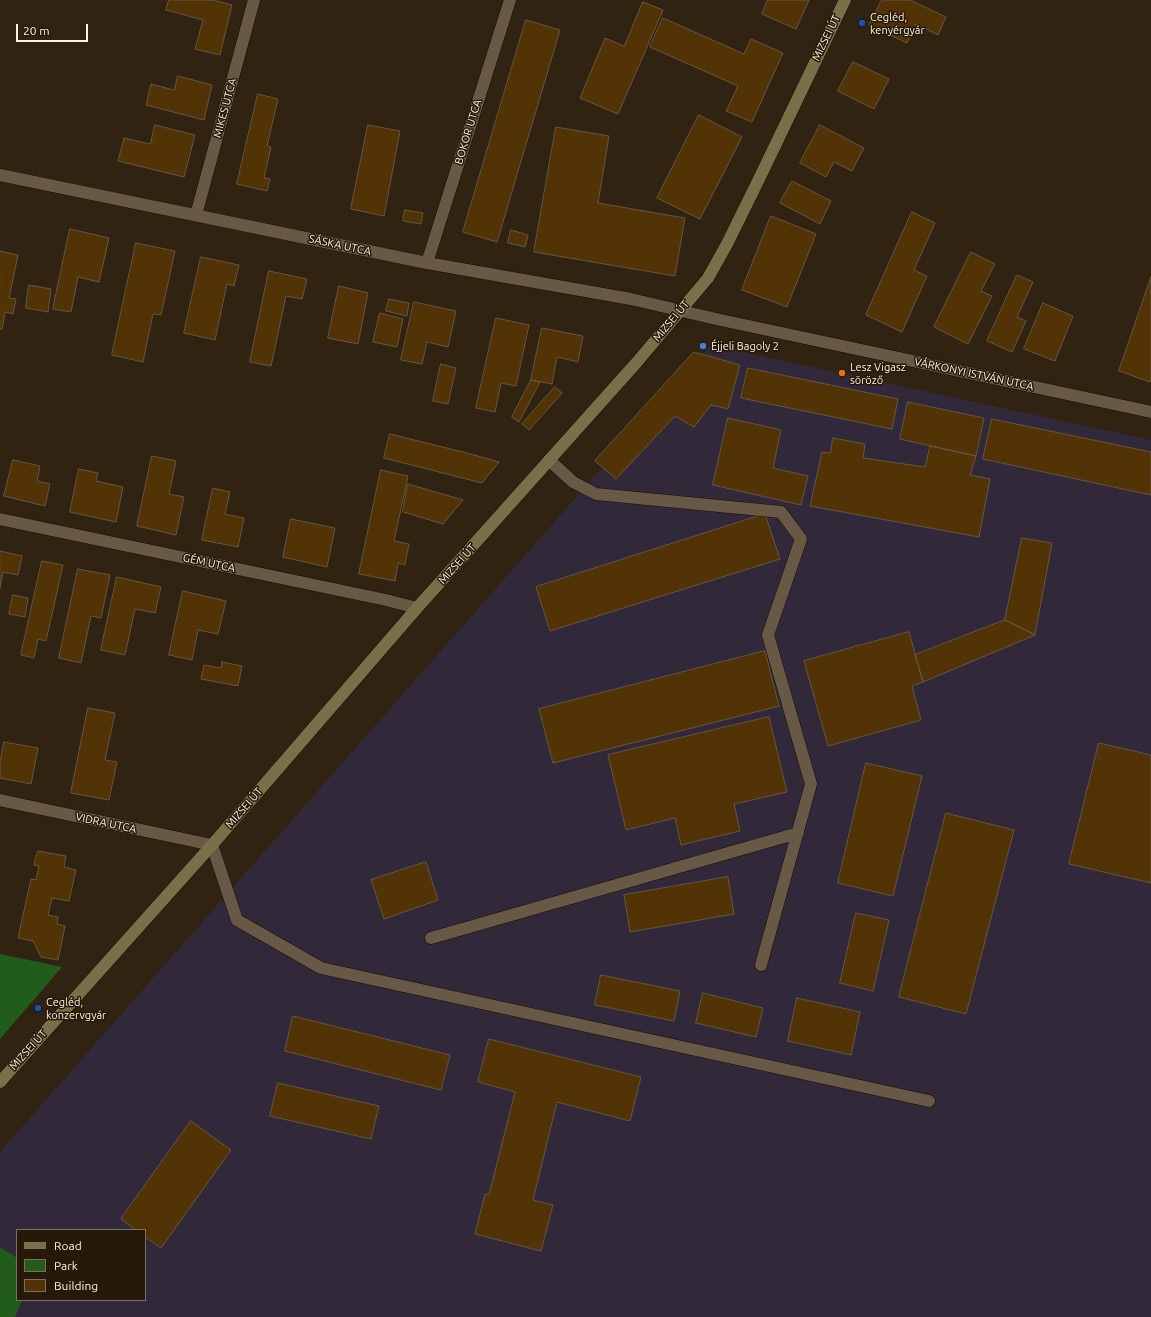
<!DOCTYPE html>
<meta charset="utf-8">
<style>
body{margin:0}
#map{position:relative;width:1151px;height:1317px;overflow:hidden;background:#312312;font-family:Ubuntu,sans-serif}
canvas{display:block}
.legend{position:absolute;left:16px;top:1229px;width:130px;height:72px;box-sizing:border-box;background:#271908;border:1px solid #7c7062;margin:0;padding:5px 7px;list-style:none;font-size:12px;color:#fcf3e8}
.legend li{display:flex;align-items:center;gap:8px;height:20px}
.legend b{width:20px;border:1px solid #7c7062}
.scale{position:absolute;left:16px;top:24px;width:72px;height:18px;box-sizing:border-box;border:2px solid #fcf3e8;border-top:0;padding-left:5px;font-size:12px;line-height:14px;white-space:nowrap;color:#fcf3e8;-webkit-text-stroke:3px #271908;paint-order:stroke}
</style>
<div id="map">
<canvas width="1151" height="1317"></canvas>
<ul class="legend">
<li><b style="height:5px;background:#777048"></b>Road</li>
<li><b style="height:11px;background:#225c1a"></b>Park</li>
<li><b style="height:11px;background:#523305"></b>Building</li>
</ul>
<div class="scale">20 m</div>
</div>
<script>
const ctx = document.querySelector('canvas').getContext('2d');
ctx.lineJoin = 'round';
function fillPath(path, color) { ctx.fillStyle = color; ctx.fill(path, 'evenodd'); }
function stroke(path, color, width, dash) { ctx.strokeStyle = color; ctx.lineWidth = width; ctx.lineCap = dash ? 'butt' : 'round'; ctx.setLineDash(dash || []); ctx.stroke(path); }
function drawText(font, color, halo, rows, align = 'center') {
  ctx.font = font + ' Ubuntu,sans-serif'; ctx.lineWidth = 3; ctx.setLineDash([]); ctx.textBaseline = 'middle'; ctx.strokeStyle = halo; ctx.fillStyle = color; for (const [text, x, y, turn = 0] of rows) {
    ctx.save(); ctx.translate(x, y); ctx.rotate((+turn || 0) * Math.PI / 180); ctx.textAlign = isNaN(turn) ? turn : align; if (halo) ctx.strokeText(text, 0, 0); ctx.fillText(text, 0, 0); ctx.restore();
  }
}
fillPath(new Path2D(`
 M 710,345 L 1151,440 L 1151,1317 L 0,1317 L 0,1152 ZM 17,1230 L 145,1230 L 145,1300 L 17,1300 Z`), '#312939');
fillPath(new Path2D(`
 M 0,954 L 62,967 L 0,1039 Z
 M 0,1247 L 17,1258 L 17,1300 L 22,1300 L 15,1317 L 0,1317 Z`), '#225c1a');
const building = new Path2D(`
 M 169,0 L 213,0 L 232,5 L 220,55 L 195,49 L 203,20 L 166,10 Z
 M 768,0 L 809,0 L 796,29 L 762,14 Z
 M 882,0 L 910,0 L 946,17 L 938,35 L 916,24 L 907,43 L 869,25 Z
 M 643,2 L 663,10 L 618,114 L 580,98 L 605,38 L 624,46 Z
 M 663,18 L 744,54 L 751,39 L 783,53 L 752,122 L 726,111 L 738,86 L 650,47 Z
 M 526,20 L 560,30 L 497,242 L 463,232 Z
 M 853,62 L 889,79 L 874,109 L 838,91 Z
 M 178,76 L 212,85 L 204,120 L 146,105 L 151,84 L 174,90 Z
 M 258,94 L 278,99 L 267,146 L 271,147 L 264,178 L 270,179 L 267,191 L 237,184 Z
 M 699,115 L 742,137 L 700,219 L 657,198 Z
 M 155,125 L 195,135 L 184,177 L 118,161 L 124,138 L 150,144 Z
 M 368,125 L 400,131 L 384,216 L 351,209 Z
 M 820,125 L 864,148 L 852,171 L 834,162 L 826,177 L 800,163 Z
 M 556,127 L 609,136 L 598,203 L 685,218 L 675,276 L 534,252 Z
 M 792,181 L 831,201 L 820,224 L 780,203 Z
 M 405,210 L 423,213 L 421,224 L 403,221 Z
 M 912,212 L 935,223 L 914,270 L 927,276 L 902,332 L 866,315 Z
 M 771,216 L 816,234 L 787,307 L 742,290 Z
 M 70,229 L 109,238 L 99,282 L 78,277 L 71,312 L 53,309 Z
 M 511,230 L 528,235 L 525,247 L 508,243 Z
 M 136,243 L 175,251 L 161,315 L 153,314 L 143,362 L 112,355 Z
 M 0,251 L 18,255 L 9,298 L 16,299 L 13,314 L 5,312 L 2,329 L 0,329 Z
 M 971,252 L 995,264 L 981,291 L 992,296 L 968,344 L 934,327 Z
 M 201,257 L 239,265 L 234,286 L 227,284 L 215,340 L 184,333 Z
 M 269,271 L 307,279 L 302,299 L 286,296 L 271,366 L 250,362 Z
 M 1017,275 L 1033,282 L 1017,317 L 1026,321 L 1012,352 L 987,341 Z
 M 1151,277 L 1151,379 L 1150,382 L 1119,371 Z
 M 29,285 L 51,289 L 48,312 L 26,308 Z
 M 339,286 L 368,293 L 358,344 L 328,338 Z
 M 389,299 L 409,303 L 407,316 L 386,311 Z
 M 414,302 L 456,311 L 448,347 L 427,342 L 422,364 L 401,360 Z
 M 1043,303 L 1073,316 L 1055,361 L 1024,349 Z
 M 380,313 L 403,319 L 397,347 L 373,342 Z
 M 496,318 L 529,325 L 516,386 L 501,383 L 495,412 L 476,408 Z
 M 542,328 L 583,336 L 578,362 L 557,357 L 552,384 L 531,380 Z
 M 694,352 L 740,365 L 728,409 L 711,405 L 694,427 L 675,416 L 616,479 L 595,461 Z
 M 441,364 L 456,368 L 448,404 L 433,401 Z
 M 748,368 L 898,399 L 892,429 L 741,398 Z
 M 531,380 L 540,382 L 519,422 L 512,417 Z
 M 555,387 L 562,393 L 529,430 L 522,424 Z
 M 908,402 L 984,418 L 976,456 L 900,439 Z
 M 728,418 L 781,430 L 773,468 L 808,476 L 801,505 L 713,485 Z
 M 992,419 L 1151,452 L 1151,495 L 983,459 Z
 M 390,434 L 467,453 L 499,462 L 482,483 L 384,458 Z
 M 833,438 L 865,444 L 863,458 L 925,467 L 930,446 L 976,456 L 970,475 L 990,479 L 979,537 L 810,506 L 822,452 L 830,453 Z
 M 152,456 L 176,461 L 169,494 L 184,497 L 176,535 L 137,526 Z
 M 13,460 L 40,466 L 37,481 L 50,484 L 45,506 L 4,496 Z
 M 79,469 L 98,473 L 96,481 L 123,487 L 116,522 L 70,512 Z
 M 381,470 L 408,476 L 394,541 L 409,544 L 405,565 L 398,563 L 395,581 L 359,574 Z
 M 408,484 L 463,500 L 443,524 L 403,512 Z
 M 213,488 L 230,492 L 225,514 L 244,518 L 238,547 L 202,540 Z
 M 765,514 L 780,559 L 550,631 L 536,587 Z
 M 291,519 L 335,528 L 327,567 L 283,557 Z
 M 1022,538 L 1052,543 L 1035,635 L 1005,620 Z
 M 0,551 L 22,556 L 18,575 L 3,572 L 0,588 Z
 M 42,561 L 63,565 L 46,641 L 38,639 L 34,658 L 21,655 Z
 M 78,569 L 110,575 L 101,618 L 91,616 L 81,663 L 59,658 Z
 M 117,577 L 161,587 L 155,613 L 135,609 L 125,655 L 101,650 Z
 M 183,591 L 226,601 L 218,634 L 198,630 L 192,660 L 169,655 Z
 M 13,595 L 28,598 L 25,617 L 9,614 Z
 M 1005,620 L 1035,635 L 923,682 L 915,655 Z
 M 909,632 L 923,682 L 912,686 L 921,720 L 828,746 L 804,661 Z
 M 765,651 L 779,706 L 553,763 L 539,709 Z
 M 222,662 L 242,666 L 238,686 L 201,679 L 204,665 L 221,668 Z
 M 88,708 L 115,713 L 105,760 L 117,762 L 109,800 L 71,793 Z
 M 769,717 L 787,792 L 734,804 L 740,831 L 681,845 L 675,818 L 626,830 L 608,755 Z
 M 4,742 L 38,748 L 31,784 L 0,778 L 0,763 Z
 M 1099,743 L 1151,755 L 1151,883 L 1069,864 Z
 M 866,763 L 922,776 L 893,896 L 838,883 Z
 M 946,813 L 1014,830 L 966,1014 L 899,997 Z
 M 38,851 L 66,856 L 64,867 L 76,870 L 69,901 L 52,898 L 48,915 L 58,917 L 57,924 L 65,926 L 58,960 L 41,957 L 33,941 L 18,938 L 31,879 L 36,880 L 39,866 L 34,865 Z
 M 426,862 L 438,900 L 384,919 L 371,880 Z
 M 728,877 L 734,914 L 630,932 L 624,895 Z
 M 856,913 L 889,920 L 873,991 L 840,983 Z
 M 601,975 L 680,991 L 674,1021 L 595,1005 Z
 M 703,993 L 763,1008 L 756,1037 L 696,1023 Z
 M 797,998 L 860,1012 L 851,1055 L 788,1041 Z
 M 293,1016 L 450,1055 L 441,1090 L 285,1051 Z
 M 489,1039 L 641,1077 L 630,1121 L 557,1102 L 533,1200 L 553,1205 L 541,1251 L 475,1234 L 485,1194 L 489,1195 L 515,1092 L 478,1082 Z
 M 278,1083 L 379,1106 L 371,1139 L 270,1116 Z
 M 191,1121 L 231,1150 L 161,1248 L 145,1237 L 145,1230 L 136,1230 L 121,1219 Z`);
fillPath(building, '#523305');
stroke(building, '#665644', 1);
const service = new Path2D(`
 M 549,460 L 573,482 L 596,494 L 781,512 L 801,539 L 768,635 L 811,784 L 761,965
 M 212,845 L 237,920 L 321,968 L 929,1101
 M 431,938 L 798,833`);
const minor = new Path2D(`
 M 0,175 L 427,263 L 631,299 L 716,319 L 1151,412
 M 196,215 L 254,0
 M 427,263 L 510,0
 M 0,519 L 386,600 L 417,608
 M 0,800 L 212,845`);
const secondary = new Path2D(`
 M 0,1082 L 212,845 L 417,608 L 637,362 L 708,278 L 727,244 L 760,177 L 845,0`);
stroke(service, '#180c00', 13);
stroke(minor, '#180c00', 13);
stroke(secondary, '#180c00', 13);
stroke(service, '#685846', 12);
stroke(minor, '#685846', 12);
stroke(secondary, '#777048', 12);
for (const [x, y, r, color] of [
 [862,23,4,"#1a4fb4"],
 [703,346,4,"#3f7fe0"],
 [842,373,4,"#e8710a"],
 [38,1008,4,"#1a4fb4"]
]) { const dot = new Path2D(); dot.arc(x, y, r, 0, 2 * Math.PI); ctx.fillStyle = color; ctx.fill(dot); stroke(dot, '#271908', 1.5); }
drawText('11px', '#fcf3e8', '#271908', [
 ["Cegléd,",870,17],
 ["kenyérgyár",870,30],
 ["Éjjeli Bagoly 2",711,346],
 ["Lesz Vigasz",850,367],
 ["söröző",850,380],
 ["Cegléd,",46,1002],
 ["konzervgyár",46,1015]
], 'left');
drawText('11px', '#fcf3e8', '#271908', [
 ["MIZSEI ÚT",826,38,-64],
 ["MIKES UTCA",225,108,-75],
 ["BOKOR UTCA",468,132,-73],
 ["SÁSKA UTCA",340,245,12],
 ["MIZSEI ÚT",671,321,-50],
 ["VÁRKONYI ISTVÁN UTCA",974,374,12],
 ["GÉM UTCA",209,563,12],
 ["MIZSEI ÚT",457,564,-48],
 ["MIZSEI ÚT",244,808,-49],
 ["VIDRA UTCA",106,823,12],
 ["MIZSEI ÚT",28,1050,-48]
]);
</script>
